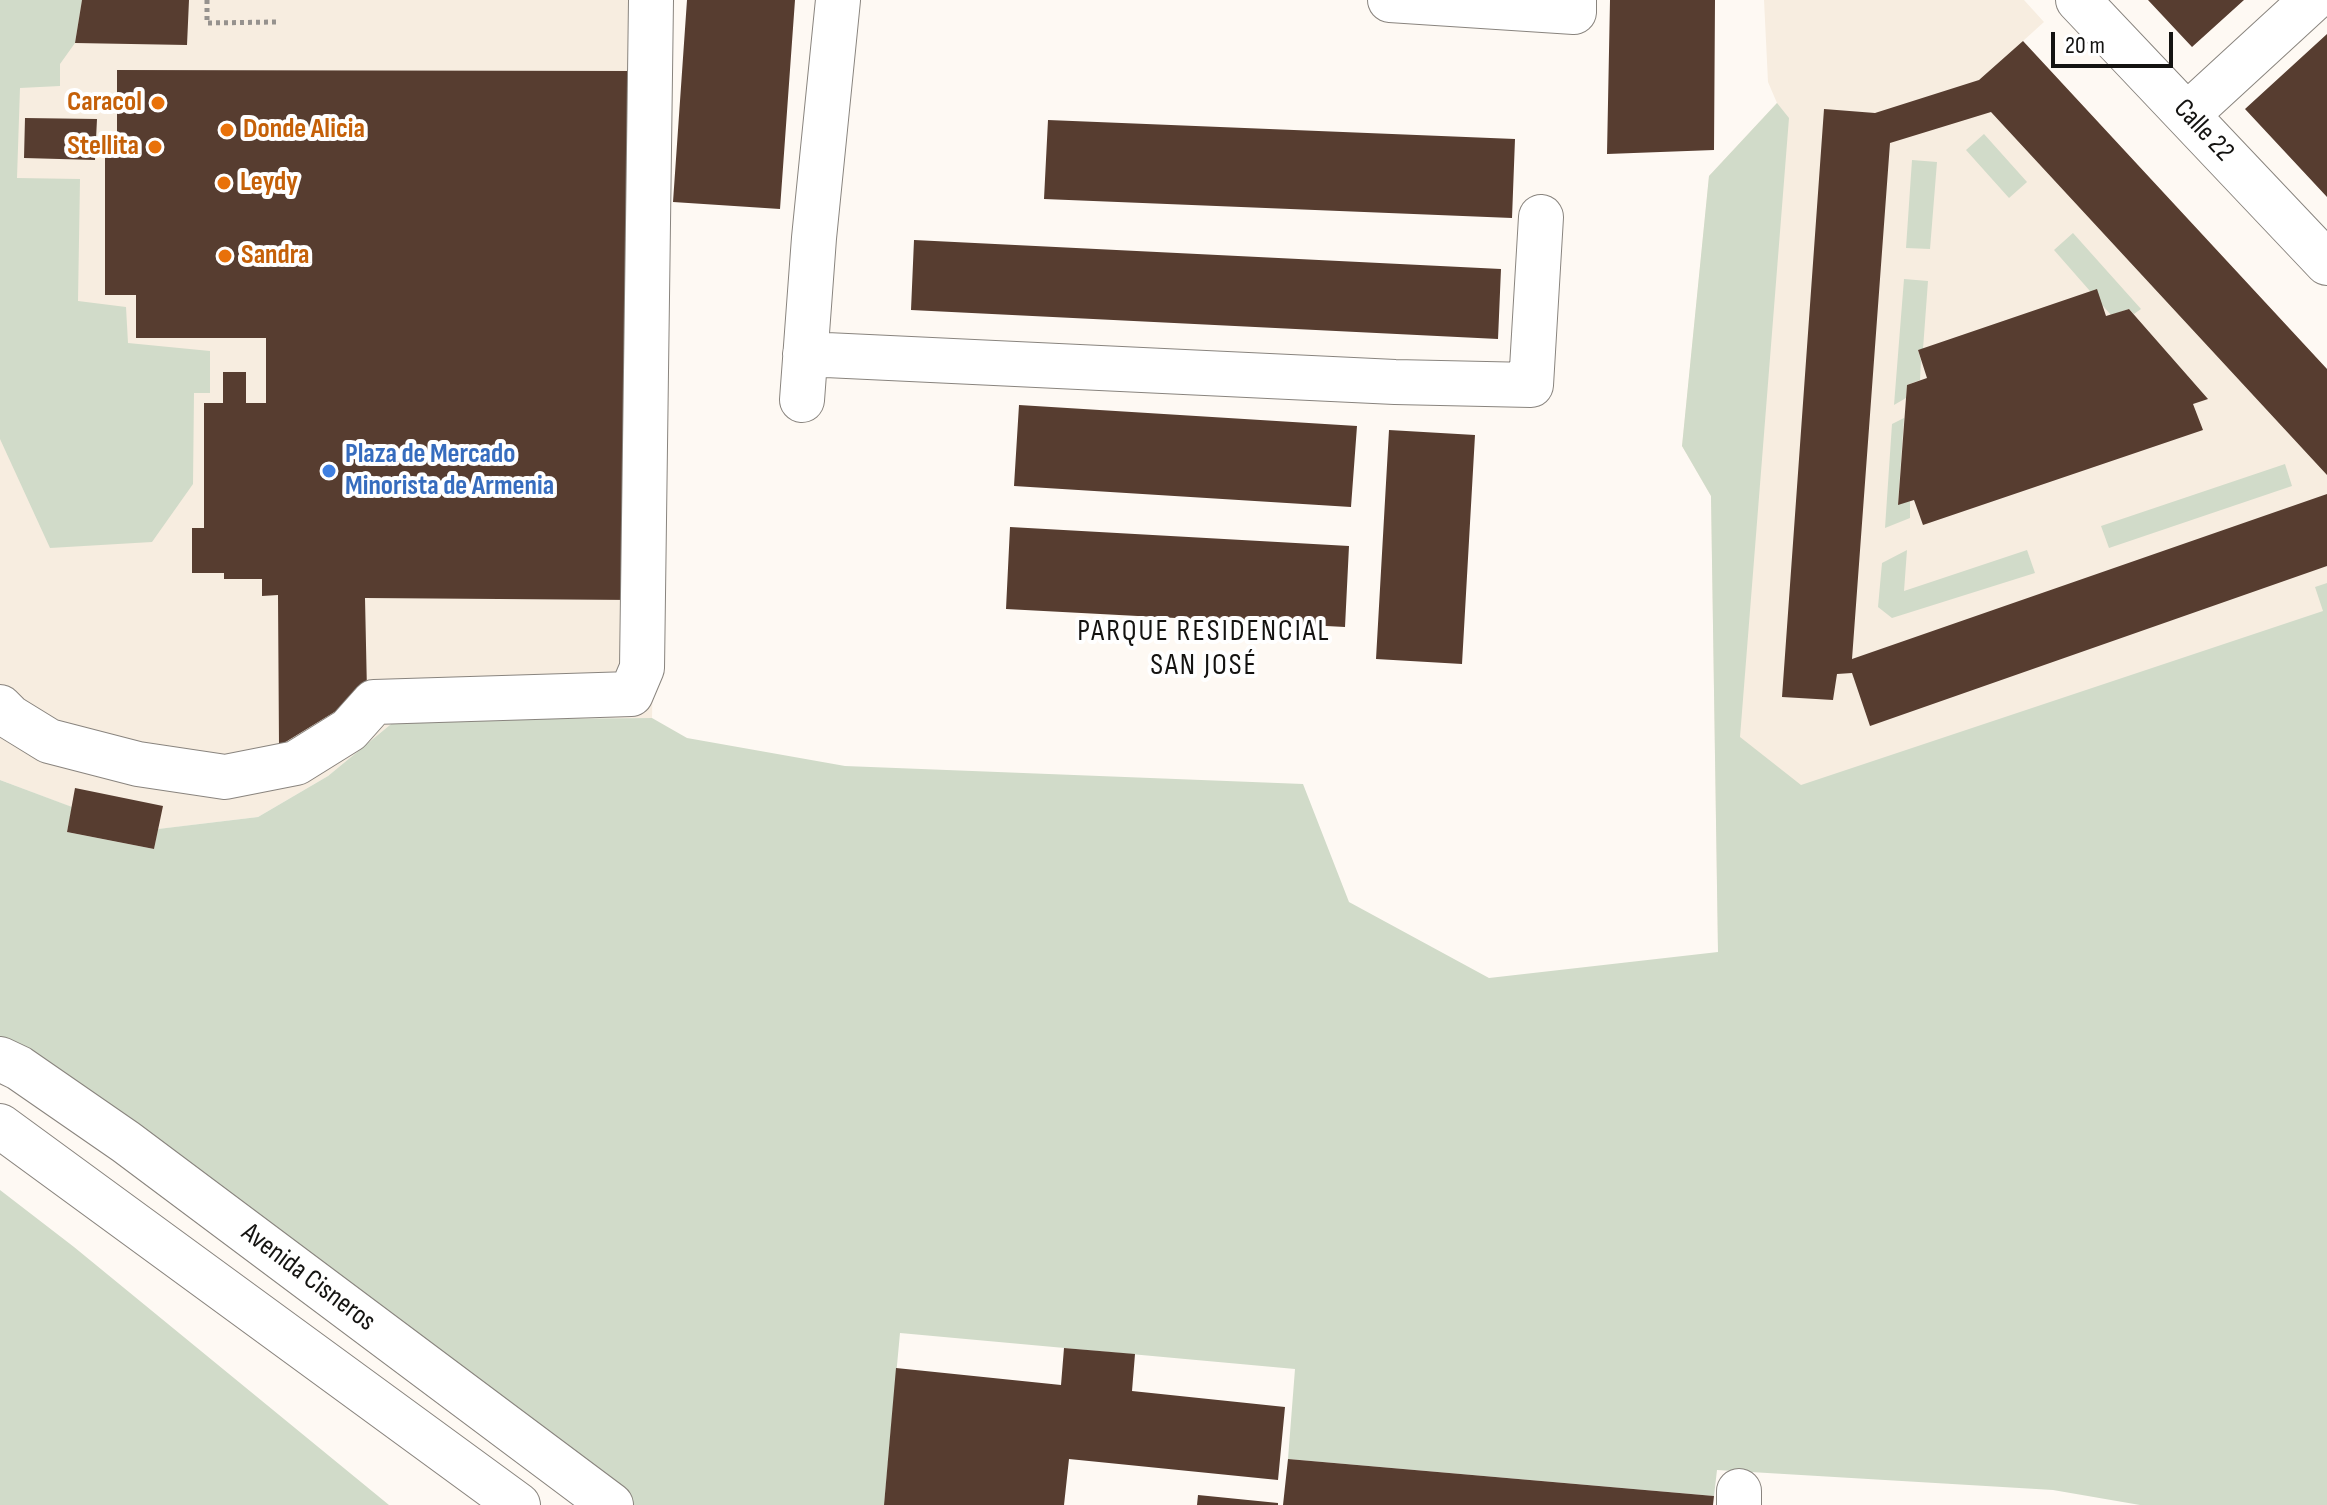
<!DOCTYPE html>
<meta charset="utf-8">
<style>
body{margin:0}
#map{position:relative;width:2327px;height:1505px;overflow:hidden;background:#fef9f3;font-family:"Sofia Sans Condensed",sans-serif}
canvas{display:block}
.scale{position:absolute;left:2051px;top:32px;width:122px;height:36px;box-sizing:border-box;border:4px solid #141311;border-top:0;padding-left:10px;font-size:24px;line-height:28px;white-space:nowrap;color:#141311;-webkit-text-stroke:6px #fff;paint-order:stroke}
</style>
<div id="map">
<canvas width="2327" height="1505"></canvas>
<div class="scale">20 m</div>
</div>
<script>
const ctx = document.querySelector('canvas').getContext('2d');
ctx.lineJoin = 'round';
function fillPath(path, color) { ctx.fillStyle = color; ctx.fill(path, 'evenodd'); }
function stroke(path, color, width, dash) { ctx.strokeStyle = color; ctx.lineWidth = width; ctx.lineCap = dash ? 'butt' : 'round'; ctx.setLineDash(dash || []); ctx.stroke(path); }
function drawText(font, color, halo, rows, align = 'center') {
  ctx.font = font + ' "Sofia Sans Condensed",sans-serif'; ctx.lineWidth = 8; ctx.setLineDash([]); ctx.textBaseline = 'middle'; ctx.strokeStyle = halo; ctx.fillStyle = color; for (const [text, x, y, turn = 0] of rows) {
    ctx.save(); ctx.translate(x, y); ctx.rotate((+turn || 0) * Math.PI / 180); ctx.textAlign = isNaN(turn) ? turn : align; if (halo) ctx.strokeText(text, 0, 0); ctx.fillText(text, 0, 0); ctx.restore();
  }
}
fillPath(new Path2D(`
 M 0,0 L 667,0 L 652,718 L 396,720 L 328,776 L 258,817 L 159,829 L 154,849 L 67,832 L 71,807 L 0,780 Z
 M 1764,0 L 2024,0 L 2044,22 L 2023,41 L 2327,369 L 2327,708 L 1718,952 L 1711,496 L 1682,446 L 1709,176 L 1777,103 L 1768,82 Z`), '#f7ede0');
fillPath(new Path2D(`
 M 0,0 L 82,0 L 75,43 L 60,64 L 60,86 L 20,88 L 17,178 L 80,179 L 78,301 L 126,307 L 128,343 L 210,351 L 210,393 L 194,393 L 193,484 L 152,542 L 50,548 L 0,439 Z
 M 1777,103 L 1789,118 L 1740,737 L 1801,785 L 2323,611 L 2315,587 L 2327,583 L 2327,1505 L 2140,1505 L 2053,1490 L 1717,1470 L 1714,1496 L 1288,1459 L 1295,1369 L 900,1333 L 884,1505 L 631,1505 L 0,1040 L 0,780 L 72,807 L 67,832 L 154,849 L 158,829 L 258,817 L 328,776 L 396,720 L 652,718 L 687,738 L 845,766 L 1303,784 L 1349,902 L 1489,978 L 1718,952 L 1711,496 L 1682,446 L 1709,176 Z
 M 1984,134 L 2027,182 L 2009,198 L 1966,150 Z
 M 1912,160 L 1937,162 L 1930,249 L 1906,248 Z
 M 2073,233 L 2141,309 L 2134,314 L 2129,309 L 2111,315 L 2054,250 Z
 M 1904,279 L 1928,281 L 1923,349 L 1918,350 L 1921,361 L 1920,380 L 1907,385 L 1906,398 L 1894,405 Z
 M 1904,418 L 1898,504 L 1910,501 L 1910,518 L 1885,528 L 1892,424 Z
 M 2285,464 L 2292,486 L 2109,548 L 2101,526 Z
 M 1907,550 L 1904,591 L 2027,550 L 2035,573 L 1892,618 L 1878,607 L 1882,563 Z
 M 0,1190 L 74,1247 L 389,1505 L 0,1505 Z`), '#d1dbc9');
fillPath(new Path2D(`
 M 82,0 L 189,0 L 187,45 L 75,43 Z
 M 687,0 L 795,0 L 780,209 L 673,202 Z
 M 1610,0 L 1715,0 L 1714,150 L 1607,154 Z
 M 2148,0 L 2244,0 L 2192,47 Z
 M 2327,34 L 2327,197 L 2245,109 Z
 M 2023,41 L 2327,369 L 2327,475 L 1991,112 L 1890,143 L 1852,659 L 2327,494 L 2327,566 L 1870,726 L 1852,673 L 1837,674 L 1833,700 L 1782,697 L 1824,109 L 1875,113 L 1979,80 Z
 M 117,70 L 633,71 L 633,600 L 365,598 L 367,692 L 279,746 L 278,595 L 262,596 L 262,579 L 224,579 L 224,573 L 192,573 L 192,528 L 204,528 L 204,403 L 223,403 L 223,372 L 246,372 L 246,403 L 266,403 L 266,338 L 136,338 L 136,295 L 105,295 L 105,150 L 117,150 Z
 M 25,118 L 97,119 L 95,160 L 24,158 Z
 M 1048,120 L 1515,139 L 1512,218 L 1044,199 Z
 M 914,240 L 1501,269 L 1498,339 L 911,310 Z
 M 2097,289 L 2106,316 L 2129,309 L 2208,399 L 2193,404 L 2203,430 L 1923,525 L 1914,500 L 1898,505 L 1907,385 L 1927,378 L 1918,350 Z
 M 1019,405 L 1357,426 L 1351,507 L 1014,486 Z
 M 1389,430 L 1475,435 L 1462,664 L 1376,659 Z
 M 1010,527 L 1349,546 L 1345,627 L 1006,609 Z
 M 75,788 L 163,806 L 154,849 L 67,832 Z
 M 1064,1348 L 1135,1354 L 1132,1391 L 1285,1407 L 1278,1480 L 1069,1459 L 1064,1505 L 884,1505 L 896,1368 L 1061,1385 Z
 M 1288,1459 L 1714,1496 L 1713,1505 L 1283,1505 Z
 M 1198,1495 L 1278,1503 L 1278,1505 L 1197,1505 Z`), '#573d30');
const minor = new Path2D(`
 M 1390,0 L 1574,12 L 1574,0
 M 2078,0 L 2327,263
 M 2188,114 L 2312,0
 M 805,354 L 1395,382 L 1531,385 L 1541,217
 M 802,400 L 814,238 L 838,0
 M 0,707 L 10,717 L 49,741 L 138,764 L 225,777 L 296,763 L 349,730 L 374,702 L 631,694 L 642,668 L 651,0
 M 0,1059 L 19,1068 L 126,1142 L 611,1505
 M 0,1126 L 518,1505
 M 1739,1505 L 1739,1491`);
stroke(minor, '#89847e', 46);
stroke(new Path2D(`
 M 207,0 L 207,23 L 276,22`), '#96928e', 5, [4, 4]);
stroke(minor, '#fff', 44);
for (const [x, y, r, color] of [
 [158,103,8,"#e8710a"],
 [227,130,8,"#e8710a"],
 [155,147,8,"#e8710a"],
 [224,183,8,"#e8710a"],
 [225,256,8,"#e8710a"],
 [329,471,8,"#3f7fe0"]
]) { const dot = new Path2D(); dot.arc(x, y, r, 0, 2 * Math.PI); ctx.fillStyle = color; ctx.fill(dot); stroke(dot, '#fff', 3); }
drawText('bold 28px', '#c56008', '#fff', [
 ["Caracol",142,103,"right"],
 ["Donde Alicia",243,130],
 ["Stellita",139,147,"right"],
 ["Leydy",240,183],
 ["Sandra",241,256]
], 'left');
drawText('28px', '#141311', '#fff', [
 ["Calle 22",2203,131,47],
 ["Avenida Cisneros",308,1278,37]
]);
drawText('bold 28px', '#366cbe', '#fff', [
 ["Plaza de Mercado",345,455],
 ["Minorista de Armenia",345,487]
], 'left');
ctx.letterSpacing = '2px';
drawText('30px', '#141311', '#fff', [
 ["PARQUE RESIDENCIAL",1204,632],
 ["SAN JOSÉ",1204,666]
]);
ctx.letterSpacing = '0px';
</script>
